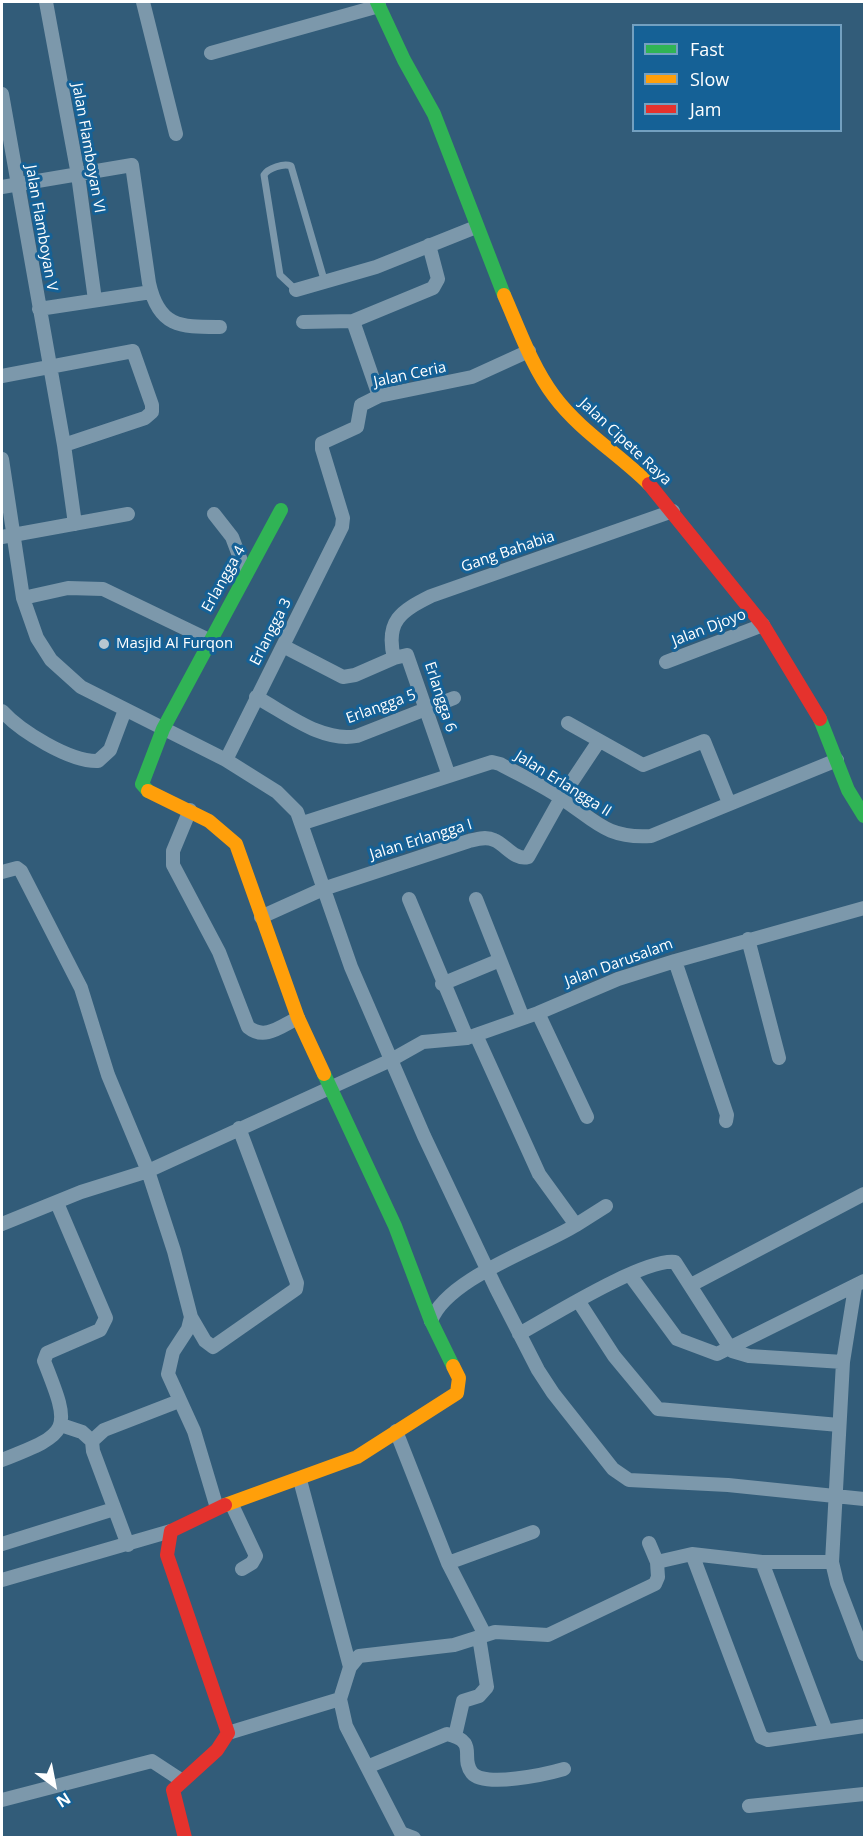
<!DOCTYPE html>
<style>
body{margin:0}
#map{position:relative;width:866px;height:1839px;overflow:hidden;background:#325c79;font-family:"Open Sans",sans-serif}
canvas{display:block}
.frame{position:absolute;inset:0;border:3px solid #fff;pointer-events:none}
.legend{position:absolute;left:632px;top:24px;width:210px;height:108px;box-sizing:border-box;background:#156196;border:2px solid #73a0c0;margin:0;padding:8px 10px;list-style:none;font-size:18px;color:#fff}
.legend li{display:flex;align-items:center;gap:12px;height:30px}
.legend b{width:30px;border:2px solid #73a0c0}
.north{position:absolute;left:24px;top:1755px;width:60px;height:60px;-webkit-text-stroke:4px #156196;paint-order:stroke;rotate:148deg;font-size:16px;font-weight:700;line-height:24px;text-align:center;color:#fff}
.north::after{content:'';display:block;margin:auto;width:21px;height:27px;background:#fff;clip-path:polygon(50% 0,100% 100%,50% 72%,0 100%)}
</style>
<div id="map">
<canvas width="866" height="1839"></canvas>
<div class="frame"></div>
<ul class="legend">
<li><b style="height:8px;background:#30b455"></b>Fast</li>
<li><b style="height:8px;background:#ff9f0a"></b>Slow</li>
<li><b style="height:8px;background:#e5322d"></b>Jam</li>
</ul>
<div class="north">N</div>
</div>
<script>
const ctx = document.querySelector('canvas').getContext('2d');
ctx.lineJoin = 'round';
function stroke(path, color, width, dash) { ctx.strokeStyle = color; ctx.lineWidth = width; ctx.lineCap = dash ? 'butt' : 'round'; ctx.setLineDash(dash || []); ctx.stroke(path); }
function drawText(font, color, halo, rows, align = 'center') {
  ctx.font = font + ' "Open Sans",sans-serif'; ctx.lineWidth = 6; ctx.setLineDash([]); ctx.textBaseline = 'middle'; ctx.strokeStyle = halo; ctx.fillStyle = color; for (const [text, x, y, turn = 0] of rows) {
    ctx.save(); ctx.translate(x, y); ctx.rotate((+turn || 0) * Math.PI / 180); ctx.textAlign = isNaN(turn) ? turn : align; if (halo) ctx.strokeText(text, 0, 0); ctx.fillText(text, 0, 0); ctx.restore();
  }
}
stroke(new Path2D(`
 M 296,290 L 280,275 L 264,175 C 268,168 284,163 291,166 L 325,283`), '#7c98ab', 7);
stroke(new Path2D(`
 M 46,2 L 78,175 L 95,300
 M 143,2 L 176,134
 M 211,53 L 379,6
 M 2,94 L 64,445 L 75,524
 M 2,187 L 132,165 L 149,283 C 159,328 181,327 220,327
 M 296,290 L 376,267 L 476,227
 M 39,309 L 151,292
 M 353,321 L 379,396
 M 303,322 L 353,321 L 433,288 L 438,279 L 429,245
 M 2,376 L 133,351 L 152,405 L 152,412 L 145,418 L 64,445
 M 2,459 L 23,598 L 37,638 L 51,660 L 81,687 L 226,760 L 277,792 L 297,812 L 351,967 L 424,1136 L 496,1288 L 538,1370 L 553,1393 L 613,1469 L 629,1480 L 728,1485 L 864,1499
 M 214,514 L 232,537 L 246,574
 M 2,537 L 128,514
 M 23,598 L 68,588 L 103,589 L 209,640
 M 283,646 L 343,677 L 355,675 L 394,658 L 407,655 L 449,776
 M 394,658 C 385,621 401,611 431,596 L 673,511
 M 666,662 L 763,625
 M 256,697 C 286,713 322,743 357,736 L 454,698
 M 2,711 C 20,731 70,762 98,761 L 110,750 L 125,710
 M 568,723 L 643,765 L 704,741 L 729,803
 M 226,760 L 342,527 L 343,518 L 322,449 L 322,443 L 357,427 L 361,405 L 379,396 L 472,377 L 529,351
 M 190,810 L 173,851 L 173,865 L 219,952 L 248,1027 C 265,1041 281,1026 298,1018
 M 303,823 L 492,762 L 500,764 C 520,775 542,785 561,798 C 595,820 606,839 651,836 L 837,760
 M 2,872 L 17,868 L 21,871 L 81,988 L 108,1075 L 148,1171 L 174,1251 L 191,1317 L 188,1329 L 173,1352 L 168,1374 L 194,1431 L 217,1508
 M 409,899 L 467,1038
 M 476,899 L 523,1018
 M 261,917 L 323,889 L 469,841 C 477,839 486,836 494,840 C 505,844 515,861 528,857 L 561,798 L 599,741
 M 748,939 L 779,1058
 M 675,961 L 727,1115 L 726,1121
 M 442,984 L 500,960
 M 538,1013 L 587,1117
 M 476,1035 L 539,1174 L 576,1225 L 606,1206
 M 2,1224 L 81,1192 L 148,1171 L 391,1060 L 423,1042 L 467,1038 L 538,1013 L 618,979 L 675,961 L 864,908
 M 630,1275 L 677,1339 L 717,1354 L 864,1281
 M 691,1285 L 864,1194
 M 855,1287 L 843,1362 L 832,1562 L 837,1583 L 864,1654
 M 579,1302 L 614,1356 L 658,1409 L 839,1425
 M 191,1317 L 205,1341 L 213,1347 L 296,1289 L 297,1283 L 239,1128
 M 431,1321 C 447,1278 537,1249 576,1225
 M 519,1334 C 550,1317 644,1258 675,1262 L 732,1351 L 749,1356 L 843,1362
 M 61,1425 L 82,1432 L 92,1441
 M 396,1431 L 448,1563 L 485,1635
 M 2,1460 C 71,1433 72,1431 44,1361 L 47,1353 L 100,1330 L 106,1318 L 57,1203
 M 300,1480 L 350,1667
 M 232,1505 L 256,1556 L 252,1563 L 242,1569
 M 649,1543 L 657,1562 L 692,1554 L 762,1562 L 832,1562
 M 2,1544 L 114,1509
 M 128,1545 L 93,1451 L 92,1441 L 104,1430 L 179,1401
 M 692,1554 L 761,1737 L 768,1740 L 864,1726
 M 762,1562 L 826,1731
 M 448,1563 L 533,1532
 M 2,1580 L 171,1531
 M 340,1699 L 346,1726 L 401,1833 L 414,1838
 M 228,1733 L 340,1699 L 350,1667 L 359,1656 L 454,1645 L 495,1632 L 548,1635 L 655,1584 L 658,1577 L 657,1562
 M 455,1736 L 463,1701 L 479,1696 L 487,1687 L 479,1637
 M 367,1767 L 447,1734 C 480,1742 459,1757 472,1773 C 484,1788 547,1774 564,1769
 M 2,1800 L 152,1761 L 181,1780
 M 749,1806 L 864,1794`), '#7c98ab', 14);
stroke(new Path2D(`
 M 377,2 L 404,60 L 434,114 L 504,295
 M 820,719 L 848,790 L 864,816
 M 148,791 L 142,784 L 163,729 L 281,510
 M 324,1074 L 395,1226 L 431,1321 L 453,1366`), '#30b455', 14);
stroke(new Path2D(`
 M 504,295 C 519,329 532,367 554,396 C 580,431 619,454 649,484
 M 148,791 L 209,821 L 236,844 L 298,1018 L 324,1074
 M 225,1505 L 357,1457 L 457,1393 L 459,1378 L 453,1366`), '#ff9f0a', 14);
stroke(new Path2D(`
 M 649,484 L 763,625 L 820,719
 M 185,1838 L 173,1790 L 217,1750 L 228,1733 L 167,1555 L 171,1531 L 225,1505`), '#e5322d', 14);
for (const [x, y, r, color] of [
 [104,644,6,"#b7c6d0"]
]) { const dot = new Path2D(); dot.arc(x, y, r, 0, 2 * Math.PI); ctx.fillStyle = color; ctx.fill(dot); stroke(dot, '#156196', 2); }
drawText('15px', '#fff', '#156196', [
 ["Jalan Flamboyan VI",88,148,80],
 ["Jalan Flamboyan V",41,228,80],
 ["Jalan Ceria",410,375,-12],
 ["Jalan Cipete Raya",625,442,43],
 ["Gang Bahabia",508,552,-19],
 ["Erlangga 4",224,579,-61],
 ["Jalan Djoyo",709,628,-21],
 ["Erlangga 3",271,632,-63],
 ["Erlangga 6",440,697,72],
 ["Erlangga 5",381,707,-20],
 ["Jalan Erlangga II",563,784,32],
 ["Jalan Erlangga I",421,840,-17],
 ["Jalan Darusalam",619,963,-20]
]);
drawText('15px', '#fff', '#156196', [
 ["Masjid Al Furqon",116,644]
], 'left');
</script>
